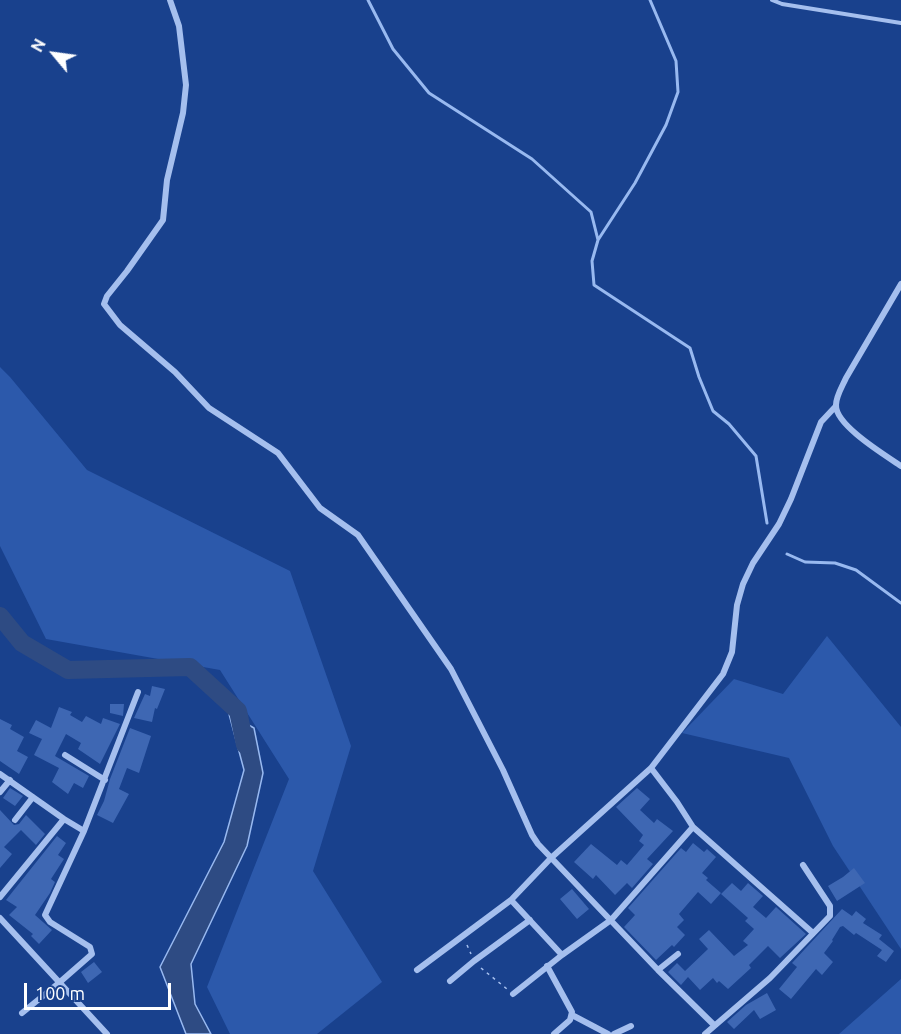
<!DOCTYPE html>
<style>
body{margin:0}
#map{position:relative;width:901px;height:1034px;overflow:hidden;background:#19418d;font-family:Ubuntu,sans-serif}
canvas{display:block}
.north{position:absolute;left:24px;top:24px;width:60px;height:60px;-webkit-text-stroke:4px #19418d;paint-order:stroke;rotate:299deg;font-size:16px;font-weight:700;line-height:24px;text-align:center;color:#fff}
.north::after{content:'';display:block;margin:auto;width:21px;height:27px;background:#fff;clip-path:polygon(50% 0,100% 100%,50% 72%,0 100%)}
.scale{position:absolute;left:24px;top:983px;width:147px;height:27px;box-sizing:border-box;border:3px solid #fff;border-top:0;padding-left:8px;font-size:18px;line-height:21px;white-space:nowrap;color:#fff;-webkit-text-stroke:4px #19418d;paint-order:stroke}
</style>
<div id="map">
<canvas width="901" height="1034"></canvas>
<div class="north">N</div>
<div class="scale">100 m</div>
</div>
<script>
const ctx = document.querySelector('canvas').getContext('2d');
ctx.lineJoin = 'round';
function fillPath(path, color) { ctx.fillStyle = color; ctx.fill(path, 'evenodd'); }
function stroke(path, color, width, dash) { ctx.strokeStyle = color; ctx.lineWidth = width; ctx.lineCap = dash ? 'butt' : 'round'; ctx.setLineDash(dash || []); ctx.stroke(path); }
fillPath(new Path2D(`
 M 0,367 L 10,377 L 87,470 L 290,571 L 351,746 L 313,871 L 382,982 L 317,1034 L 230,1034 L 207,987 L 289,779 L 220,670 L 46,639 L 0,546 Z
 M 827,636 L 901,727 L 901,949 L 833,846 L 789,758 L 682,733 L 734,679 L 783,694 Z
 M 901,979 L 901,1034 L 839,1034 Z`), '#2c59ab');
const water = new Path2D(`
 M 229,714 L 254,728 L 263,773 L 247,846 L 191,964 L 195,1004 L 211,1034 L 186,1034 L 160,967 L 224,842 L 244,770 Z`);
fillPath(water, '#2e4b83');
stroke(water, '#98b9f0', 1.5);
stroke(new Path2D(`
 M 368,0 L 393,49 L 429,93 L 532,159 L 591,212 L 598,240
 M 650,0 L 676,61 L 678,92 L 666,125 L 635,183 L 598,240 L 592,261 L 594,285 L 690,348 L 699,377 L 713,411 L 729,424 L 756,456 L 767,523
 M 787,554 L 805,562 L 835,563 L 856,570 L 901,603`), '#98b9f0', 3);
stroke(new Path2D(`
 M 0,616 L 22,643 L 68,670 L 190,667 L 238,711 L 245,745`), '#2e4b83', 18);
fillPath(new Path2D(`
 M 152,686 L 165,689 L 157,709 L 155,708 L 152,722 L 134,718 L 145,694 L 150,696 Z
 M 110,704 L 124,704 L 123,716 L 110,713 Z
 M 59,707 L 72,712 L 70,715 L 82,722 L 86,716 L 101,724 L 103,718 L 120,724 L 100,764 L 78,749 L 81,743 L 66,734 L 55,756 L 89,776 L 83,788 L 74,783 L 68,794 L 52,782 L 59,768 L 34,755 L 42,739 L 29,733 L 36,720 L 51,728 Z
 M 0,719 L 12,725 L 10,729 L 24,737 L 17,751 L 28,757 L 19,774 L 0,761 Z
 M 130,728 L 151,736 L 139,773 L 127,768 L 119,789 L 129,794 L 113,823 L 97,815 L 104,801 L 110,779 Z
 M 10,788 L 23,796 L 15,806 L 3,798 Z
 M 637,788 L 650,799 L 640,810 L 654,823 L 657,819 L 673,831 L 647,859 L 653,864 L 632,888 L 627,883 L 615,895 L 596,875 L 593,879 L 574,862 L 591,844 L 617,865 L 621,860 L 627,865 L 644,845 L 639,841 L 643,835 L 616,807 Z
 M 0,810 L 14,825 L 19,824 L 26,815 L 45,834 L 36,845 L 21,830 L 4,847 L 12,854 L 0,868 Z
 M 57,836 L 66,843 L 58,855 L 64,859 L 51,879 L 55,882 L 50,893 L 35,915 L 52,930 L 39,944 L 31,936 L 33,934 L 9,915 L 17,907 L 6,900 Z
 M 693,843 L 704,852 L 707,849 L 716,857 L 702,873 L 708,878 L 706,880 L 721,893 L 711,904 L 698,892 L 679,914 L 684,920 L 677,927 L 685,935 L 674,947 L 672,945 L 656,960 L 624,927 L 635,915 L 628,908 L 681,848 L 686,852 Z
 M 854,868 L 865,883 L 837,901 L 828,886 L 843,877 Z
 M 732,883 L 741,891 L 748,883 L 763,896 L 753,907 L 766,918 L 776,907 L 806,934 L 780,958 L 768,946 L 749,965 L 751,968 L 728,989 L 719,981 L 717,983 L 713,978 L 700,990 L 688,977 L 681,985 L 668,972 L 677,963 L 685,971 L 708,949 L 699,939 L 709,930 L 734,956 L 748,945 L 743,941 L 754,929 L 745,921 L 748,918 L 721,894 Z
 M 572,889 L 589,909 L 577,919 L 560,899 Z
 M 842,909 L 852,916 L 856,911 L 866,919 L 863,923 L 882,935 L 879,939 L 894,951 L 886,962 L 877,956 L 882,950 L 856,933 L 854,935 L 843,926 L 840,927 L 832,940 L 833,941 L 824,953 L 833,962 L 822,975 L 816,969 L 791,999 L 779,989 L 797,967 L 792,963 Z
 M 94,962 L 102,972 L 88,983 L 81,972 Z
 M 767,993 L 776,1010 L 760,1019 L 754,1010 L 734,1029 L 727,1022 L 746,1005 Z`), '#3e67b3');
stroke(new Path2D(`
 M 467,945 L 471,954
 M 481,968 L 507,989`), '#a5bfee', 1.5, [3, 4.5]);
stroke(new Path2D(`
 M 772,0 L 782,4 L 901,23`), '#a5bfee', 4);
stroke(new Path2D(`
 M 170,0 L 179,26 L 186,85 L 183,113 L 167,180 L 163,220 L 127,271 L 107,296 L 104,304 L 120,325 L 175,372 L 209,408 L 278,453 L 320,508 L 358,535 L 451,669 L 503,770 L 532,835 L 538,844 L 658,970 L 714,1025
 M 901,284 L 846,378 C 842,387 836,396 836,405 C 835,425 885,455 901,466
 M 65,755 L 105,780
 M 0,774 L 64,819 L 84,831 L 45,915 L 50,922 L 90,947 L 92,954 L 60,982 L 22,1013
 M 0,792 L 10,780
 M 15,820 L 33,797
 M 693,827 L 813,933
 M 84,831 L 138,692
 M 0,897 L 64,819
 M 511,900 L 551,858 L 651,768 L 723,674 L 732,652 L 737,605 L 743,584 L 753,563 L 779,524 L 791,499 L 821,422 L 836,406
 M 0,918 L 107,1034
 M 547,966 L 572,1012 L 570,1020 L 554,1034
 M 417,970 L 511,900 L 562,955 L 611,920 L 693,827 L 677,802 L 651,768
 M 658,970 L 678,954
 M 450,981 L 474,961 L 530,920
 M 513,994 L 562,955
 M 572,1015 L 608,1034
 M 614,1034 L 631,1026
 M 705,1034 L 770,978 L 830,916 L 830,906 L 803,865`), '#a5bfee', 6);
</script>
